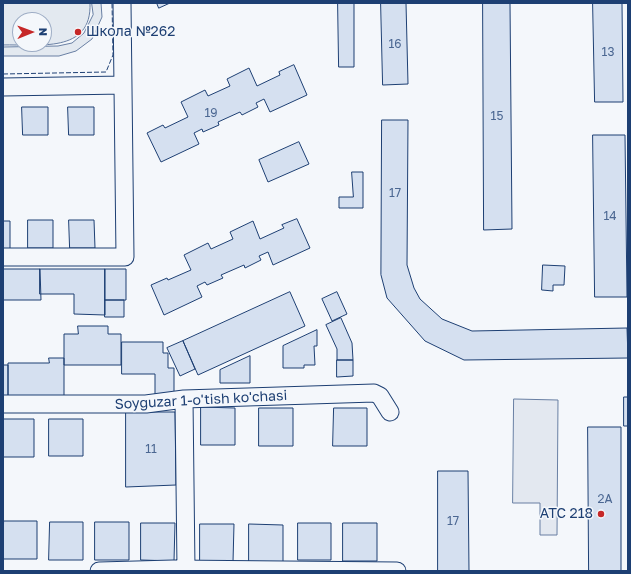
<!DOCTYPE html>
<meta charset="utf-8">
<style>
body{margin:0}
#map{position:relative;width:631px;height:574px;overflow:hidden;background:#f4f7fb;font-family:"Golos Text",sans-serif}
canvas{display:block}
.frame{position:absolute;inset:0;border:4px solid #1d3f73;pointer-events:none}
.north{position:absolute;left:12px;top:12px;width:40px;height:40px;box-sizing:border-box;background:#f4f7fb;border:1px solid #9eadc5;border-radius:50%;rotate:89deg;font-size:11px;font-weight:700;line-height:16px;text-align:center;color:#1d3f73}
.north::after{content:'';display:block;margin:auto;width:14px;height:18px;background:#c62828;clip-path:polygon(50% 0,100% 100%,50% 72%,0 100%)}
</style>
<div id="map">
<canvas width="631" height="574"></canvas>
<div class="frame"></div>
<div class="north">N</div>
</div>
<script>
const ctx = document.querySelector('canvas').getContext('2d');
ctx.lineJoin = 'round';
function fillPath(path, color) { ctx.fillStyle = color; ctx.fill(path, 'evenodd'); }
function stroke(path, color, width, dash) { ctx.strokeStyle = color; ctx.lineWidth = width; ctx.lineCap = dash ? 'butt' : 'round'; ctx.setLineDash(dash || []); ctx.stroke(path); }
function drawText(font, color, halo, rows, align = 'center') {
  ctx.font = font + ' "Golos Text",sans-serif'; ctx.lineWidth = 3; ctx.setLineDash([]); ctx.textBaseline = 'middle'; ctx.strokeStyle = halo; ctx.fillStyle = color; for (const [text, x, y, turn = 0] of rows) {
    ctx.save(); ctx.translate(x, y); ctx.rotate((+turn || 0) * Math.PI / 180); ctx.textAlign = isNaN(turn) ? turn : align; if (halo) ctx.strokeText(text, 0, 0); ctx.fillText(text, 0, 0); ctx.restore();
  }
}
const green = new Path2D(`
 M 3,3 L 90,3 C 92,54 38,44 3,45 ZM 20,20 L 44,20 L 44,44 L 20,44 Z
 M 92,3 L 101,3 L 102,17 L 92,39 L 76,51 L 59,56 L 3,56 L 3,47 L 58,46 L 72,43 L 84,33 L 93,15 Z`);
fillPath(green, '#e3e9f0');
stroke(green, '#687fa3', 1);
const parking = new Path2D(`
 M 514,399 L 558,400 L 557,535 L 540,535 L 540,503 L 513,503 Z`);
fillPath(parking, '#e3e8f0');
stroke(parking, '#687fa3', 1);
const building = new Path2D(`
 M 157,3 L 170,3 L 159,8 Z
 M 338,3 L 354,3 L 354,67 L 339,67 Z
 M 381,3 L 406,3 L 408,84 L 383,85 Z
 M 483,3 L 510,3 L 512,229 L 484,230 Z
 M 593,3 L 622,3 L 623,102 L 595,102 Z
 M 294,65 L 307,95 L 270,112 L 264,99 L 256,103 L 258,107 L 242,115 L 240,112 L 218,122 L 219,125 L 203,132 L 202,129 L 194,133 L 199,144 L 161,162 L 147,133 L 163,125 L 165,128 L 188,117 L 181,102 L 205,90 L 208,96 L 230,86 L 227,79 L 249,68 L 257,86 L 280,75 L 279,72 Z
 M 22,107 L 48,107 L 48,135 L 23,135 Z
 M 68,107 L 94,107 L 94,135 L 69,135 Z
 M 382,120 L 408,120 L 407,265 L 414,288 L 420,299 L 442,319 L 472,331 L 627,328 L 628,358 L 464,360 L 425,341 L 387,298 L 381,275 Z
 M 593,135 L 625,135 L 627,297 L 595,297 Z
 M 299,142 L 309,164 L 268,182 L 259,160 Z
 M 352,172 L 363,172 L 363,208 L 339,208 L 339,197 L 353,197 Z
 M 297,219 L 310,248 L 273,265 L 268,252 L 259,256 L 261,260 L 245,268 L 244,265 L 221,275 L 223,278 L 207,285 L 205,282 L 197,286 L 202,297 L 164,315 L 151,285 L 167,278 L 168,280 L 191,270 L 184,255 L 208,243 L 211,249 L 233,239 L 230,232 L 253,221 L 260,239 L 284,228 L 282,225 Z
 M 28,220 L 53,220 L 53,248 L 28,248 Z
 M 69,220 L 94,220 L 95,248 L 70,248 Z
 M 3,221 L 10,221 L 10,249 L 3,249 Z
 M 543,265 L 565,266 L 564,285 L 553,285 L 553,291 L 542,290 Z
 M 3,269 L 40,269 L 41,300 L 3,300 Z
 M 40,269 L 105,269 L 105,315 L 74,314 L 74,294 L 40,294 Z
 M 105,269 L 126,269 L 126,300 L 105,300 Z
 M 290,292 L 305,326 L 198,375 L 183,341 Z
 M 337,292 L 347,314 L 332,321 L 322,299 Z
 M 105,300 L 124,300 L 124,317 L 105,317 Z
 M 341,318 L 352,343 L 353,360 L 337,360 L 337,349 L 326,325 Z
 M 78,326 L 108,326 L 108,334 L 121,334 L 121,365 L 64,365 L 64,334 L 78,334 Z
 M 317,330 L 317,346 L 314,346 L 315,365 L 304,365 L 304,368 L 283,368 L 283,346 Z
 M 183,341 L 195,369 L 180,376 L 167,348 Z
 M 122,342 L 163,342 L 163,353 L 168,353 L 168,368 L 174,368 L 174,397 L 155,397 L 155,374 L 122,374 Z
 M 250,356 L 250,383 L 220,383 L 220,370 Z
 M 49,358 L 64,358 L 64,398 L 8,398 L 8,363 L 49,363 Z
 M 337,360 L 353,360 L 353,376 L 337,377 Z
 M 3,365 L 8,365 L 8,398 L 3,398 Z
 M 624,397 L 628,397 L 628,426 L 624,426 Z
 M 201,407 L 235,408 L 235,445 L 201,445 Z
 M 259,408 L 293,408 L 293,446 L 259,446 Z
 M 334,408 L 367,408 L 367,446 L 333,446 Z
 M 126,412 L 175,412 L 176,485 L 126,487 Z
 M 3,419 L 34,419 L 34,457 L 3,457 Z
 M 49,419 L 83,419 L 83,456 L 49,456 Z
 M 588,427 L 621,427 L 621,571 L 589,571 Z
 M 438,471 L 468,471 L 469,571 L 438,571 Z
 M 4,521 L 37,521 L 37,559 L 3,559 Z
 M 50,522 L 83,522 L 83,560 L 49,560 Z
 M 95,522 L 129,522 L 129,560 L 95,560 Z
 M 141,523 L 175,523 L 174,561 L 141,560 Z
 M 298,523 L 331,523 L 331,560 L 298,560 Z
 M 343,523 L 377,523 L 377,561 L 343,561 Z
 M 200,524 L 234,524 L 233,562 L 200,562 Z
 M 249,524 L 283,525 L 283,562 L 249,562 Z`);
fillPath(building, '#d5e0f0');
stroke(building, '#1d3f73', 1);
const minor = new Path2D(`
 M 3,87 L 123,85
 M 3,257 L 125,257 L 122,3
 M 184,399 L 186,569
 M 3,404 L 146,404 L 184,399 L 374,393 L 380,396 L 390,412
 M 99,571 L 173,569 L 397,571`);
stroke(minor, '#1d3f73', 19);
stroke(minor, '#f4f7fb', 17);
stroke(new Path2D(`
 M 3,74 L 106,72 L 113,55 L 112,3`), '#1d3f73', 1, [5, 2]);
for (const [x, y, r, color] of [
 [78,32,4,"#c62828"],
 [601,514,4,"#c62828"]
]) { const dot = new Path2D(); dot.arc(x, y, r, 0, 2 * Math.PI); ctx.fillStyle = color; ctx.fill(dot); stroke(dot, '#f4f7fb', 1.5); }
drawText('12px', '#4b6792', null, [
 ["16",395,44],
 ["13",608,52],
 ["19",211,113],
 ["15",497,116],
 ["17",395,193],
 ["14",610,216],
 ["11",151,449],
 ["2А",605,499],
 ["17",453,521]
]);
drawText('14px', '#1d3f73', '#f4f7fb', [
 ["Школа №262",86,32],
 ["АТС 218",593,514,"right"]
], 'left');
drawText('14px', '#1d3f73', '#f4f7fb', [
 ["Soyguzar 1-o'tish ko'chasi",201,400,-3]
]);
</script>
